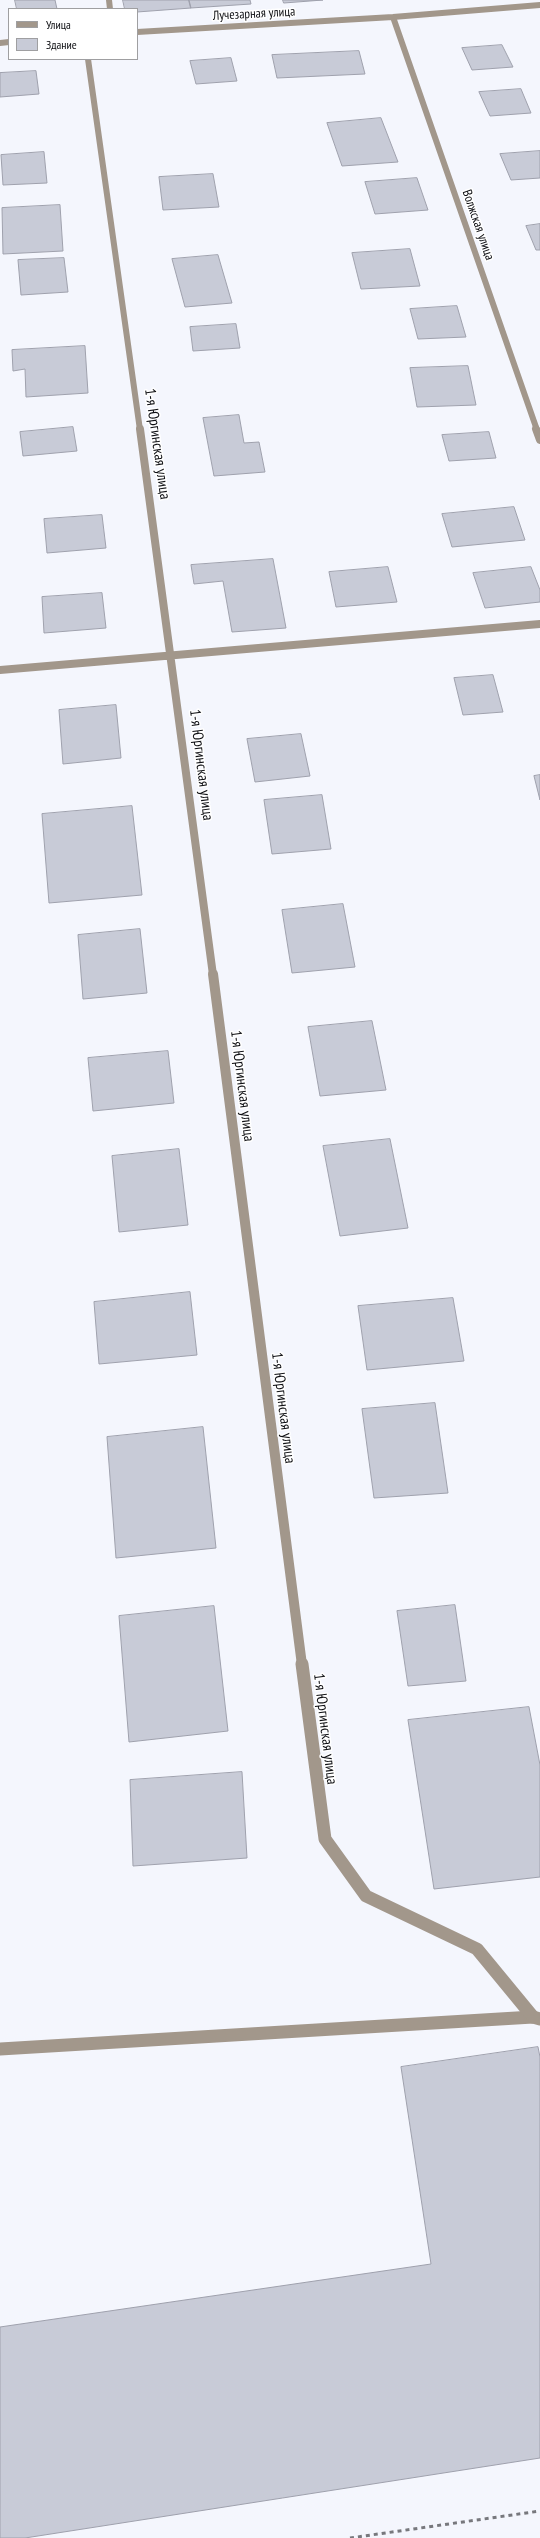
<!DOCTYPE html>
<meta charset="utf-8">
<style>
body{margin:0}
#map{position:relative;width:540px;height:2538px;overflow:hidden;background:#f4f6fd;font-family:"PT Sans Narrow",sans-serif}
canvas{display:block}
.legend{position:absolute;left:8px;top:8px;width:130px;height:52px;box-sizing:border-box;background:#fff;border:1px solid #9f9fa1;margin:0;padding:5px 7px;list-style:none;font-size:12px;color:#0e0f13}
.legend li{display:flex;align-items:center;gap:8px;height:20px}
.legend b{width:20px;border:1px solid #9f9fa1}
</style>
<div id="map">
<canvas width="540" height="2538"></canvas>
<ul class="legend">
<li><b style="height:5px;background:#a2978b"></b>Улица</li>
<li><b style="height:11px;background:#c8cbd7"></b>Здание</li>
</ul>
</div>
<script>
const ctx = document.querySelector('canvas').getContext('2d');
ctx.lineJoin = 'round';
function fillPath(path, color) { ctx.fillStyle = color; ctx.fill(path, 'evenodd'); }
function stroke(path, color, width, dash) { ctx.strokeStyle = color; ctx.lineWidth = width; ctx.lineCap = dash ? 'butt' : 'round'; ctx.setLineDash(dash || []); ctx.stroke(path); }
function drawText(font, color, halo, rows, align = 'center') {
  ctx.font = font + ' "PT Sans Narrow",sans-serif'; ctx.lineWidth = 3; ctx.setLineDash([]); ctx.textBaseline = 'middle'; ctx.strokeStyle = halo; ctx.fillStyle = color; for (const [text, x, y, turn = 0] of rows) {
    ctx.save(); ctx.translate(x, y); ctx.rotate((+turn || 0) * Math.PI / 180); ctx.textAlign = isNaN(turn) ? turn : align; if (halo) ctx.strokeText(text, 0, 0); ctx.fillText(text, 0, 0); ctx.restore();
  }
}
const building = new Path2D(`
 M 15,0 L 55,0 L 57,9 L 17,9 Z
 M 123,0 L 189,0 L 191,8 L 137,12 L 137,9 L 125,9 Z
 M 189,0 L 250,0 L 251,4 L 191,8 Z
 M 283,0 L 323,0 L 284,3 Z
 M 502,45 L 513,67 L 472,70 L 462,48 Z
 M 359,51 L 365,74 L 277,78 L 272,55 Z
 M 231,58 L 237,81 L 196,84 L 190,61 Z
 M 36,71 L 39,94 L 0,97 L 0,73 Z
 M 521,89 L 531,113 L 490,116 L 479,92 Z
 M 381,118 L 398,162 L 342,166 L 327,123 Z
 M 540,151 L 540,178 L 511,180 L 500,154 Z
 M 44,152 L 47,183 L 3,185 L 1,155 Z
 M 213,174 L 219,207 L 163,210 L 159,177 Z
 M 417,178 L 428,210 L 375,214 L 365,182 Z
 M 60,205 L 63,251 L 3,254 L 2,208 Z
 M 540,224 L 540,250 L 536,250 L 526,226 Z
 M 410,249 L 420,286 L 361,289 L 352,253 Z
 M 218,255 L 232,303 L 185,307 L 172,259 Z
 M 64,258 L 68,292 L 21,295 L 18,260 Z
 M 457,306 L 466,337 L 418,339 L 410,309 Z
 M 236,324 L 240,348 L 193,351 L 190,327 Z
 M 85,346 L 88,393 L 26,397 L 25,369 L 13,371 L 12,350 Z
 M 468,366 L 476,405 L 417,407 L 410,368 Z
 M 239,415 L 244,443 L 259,442 L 265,472 L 214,476 L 203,418 Z
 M 73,427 L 77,451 L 23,456 L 20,432 Z
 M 489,432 L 496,458 L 449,461 L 442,435 Z
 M 514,507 L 525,540 L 452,547 L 442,514 Z
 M 102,515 L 106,548 L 47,553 L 44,519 Z
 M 273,559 L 286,628 L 232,632 L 223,581 L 194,584 L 191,565 Z
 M 388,567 L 397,602 L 336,607 L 329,572 Z
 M 531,567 L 540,590 L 540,602 L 485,608 L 473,573 Z
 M 102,593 L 106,628 L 44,633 L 42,597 Z
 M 493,675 L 503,712 L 463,715 L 454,678 Z
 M 116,705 L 121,758 L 63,764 L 59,710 Z
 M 301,734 L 310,776 L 255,782 L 247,739 Z
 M 540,775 L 540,800 L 534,776 Z
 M 322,795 L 331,849 L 272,854 L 264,800 Z
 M 132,806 L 142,895 L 49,903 L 42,814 Z
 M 343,904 L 355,967 L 292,973 L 282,910 Z
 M 140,929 L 147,993 L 83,999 L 78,935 Z
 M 372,1021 L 386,1090 L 320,1096 L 308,1027 Z
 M 168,1051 L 174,1103 L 93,1111 L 88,1058 Z
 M 390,1139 L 408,1228 L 340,1236 L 323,1146 Z
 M 179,1149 L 188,1225 L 119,1232 L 112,1156 Z
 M 190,1292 L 197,1355 L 99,1364 L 94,1302 Z
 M 453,1298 L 464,1361 L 367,1370 L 358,1306 Z
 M 435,1403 L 448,1493 L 374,1498 L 362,1409 Z
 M 203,1427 L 216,1548 L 116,1558 L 107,1437 Z
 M 455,1605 L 466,1681 L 408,1686 L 397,1611 Z
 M 214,1606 L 228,1731 L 129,1742 L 119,1616 Z
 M 529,1707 L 540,1765 L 540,1877 L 434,1889 L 408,1720 Z
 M 242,1772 L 247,1858 L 133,1866 L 130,1780 Z
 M 538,2047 L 540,2057 L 540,2458 L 25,2538 L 0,2538 L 0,2327 L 431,2264 L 401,2067 Z`);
fillPath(building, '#c8cbd7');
stroke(building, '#9fa1ad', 1);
stroke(new Path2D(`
 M 350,2538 L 540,2511`), '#77787d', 3, [4, 4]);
stroke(new Path2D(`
 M 0,2049 L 533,2017 L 540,2019`), '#a2978b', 13);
stroke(new Path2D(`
 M 109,0 L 110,9
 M 393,17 L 537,430
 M 137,32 L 393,17 L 540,5
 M 0,43 L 9,42
 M 88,59 L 140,430`), '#a2978b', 6);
stroke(new Path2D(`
 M 140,429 L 213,975
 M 536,429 L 540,440
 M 0,670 L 540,624`), '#a2978b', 8);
stroke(new Path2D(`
 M 213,974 L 302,1665`), '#a2978b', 10);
stroke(new Path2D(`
 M 302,1664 L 325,1839 L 366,1896 L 477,1949 L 533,2017`), '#a2978b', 13);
drawText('13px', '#0e0f13', '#fff', [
 ["Лучезарная улица",254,14,-3],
 ["Волжская улица",478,225,71]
]);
drawText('15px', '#0e0f13', '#fff', [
 ["1-я Юргинская улица",157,444,82],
 ["1-я Юргинская улица",201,765,83],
 ["1-я Юргинская улица",242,1086,83],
 ["1-я Юргинская улица",283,1408,83],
 ["1-я Юргинская улица",325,1729,83]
]);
</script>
